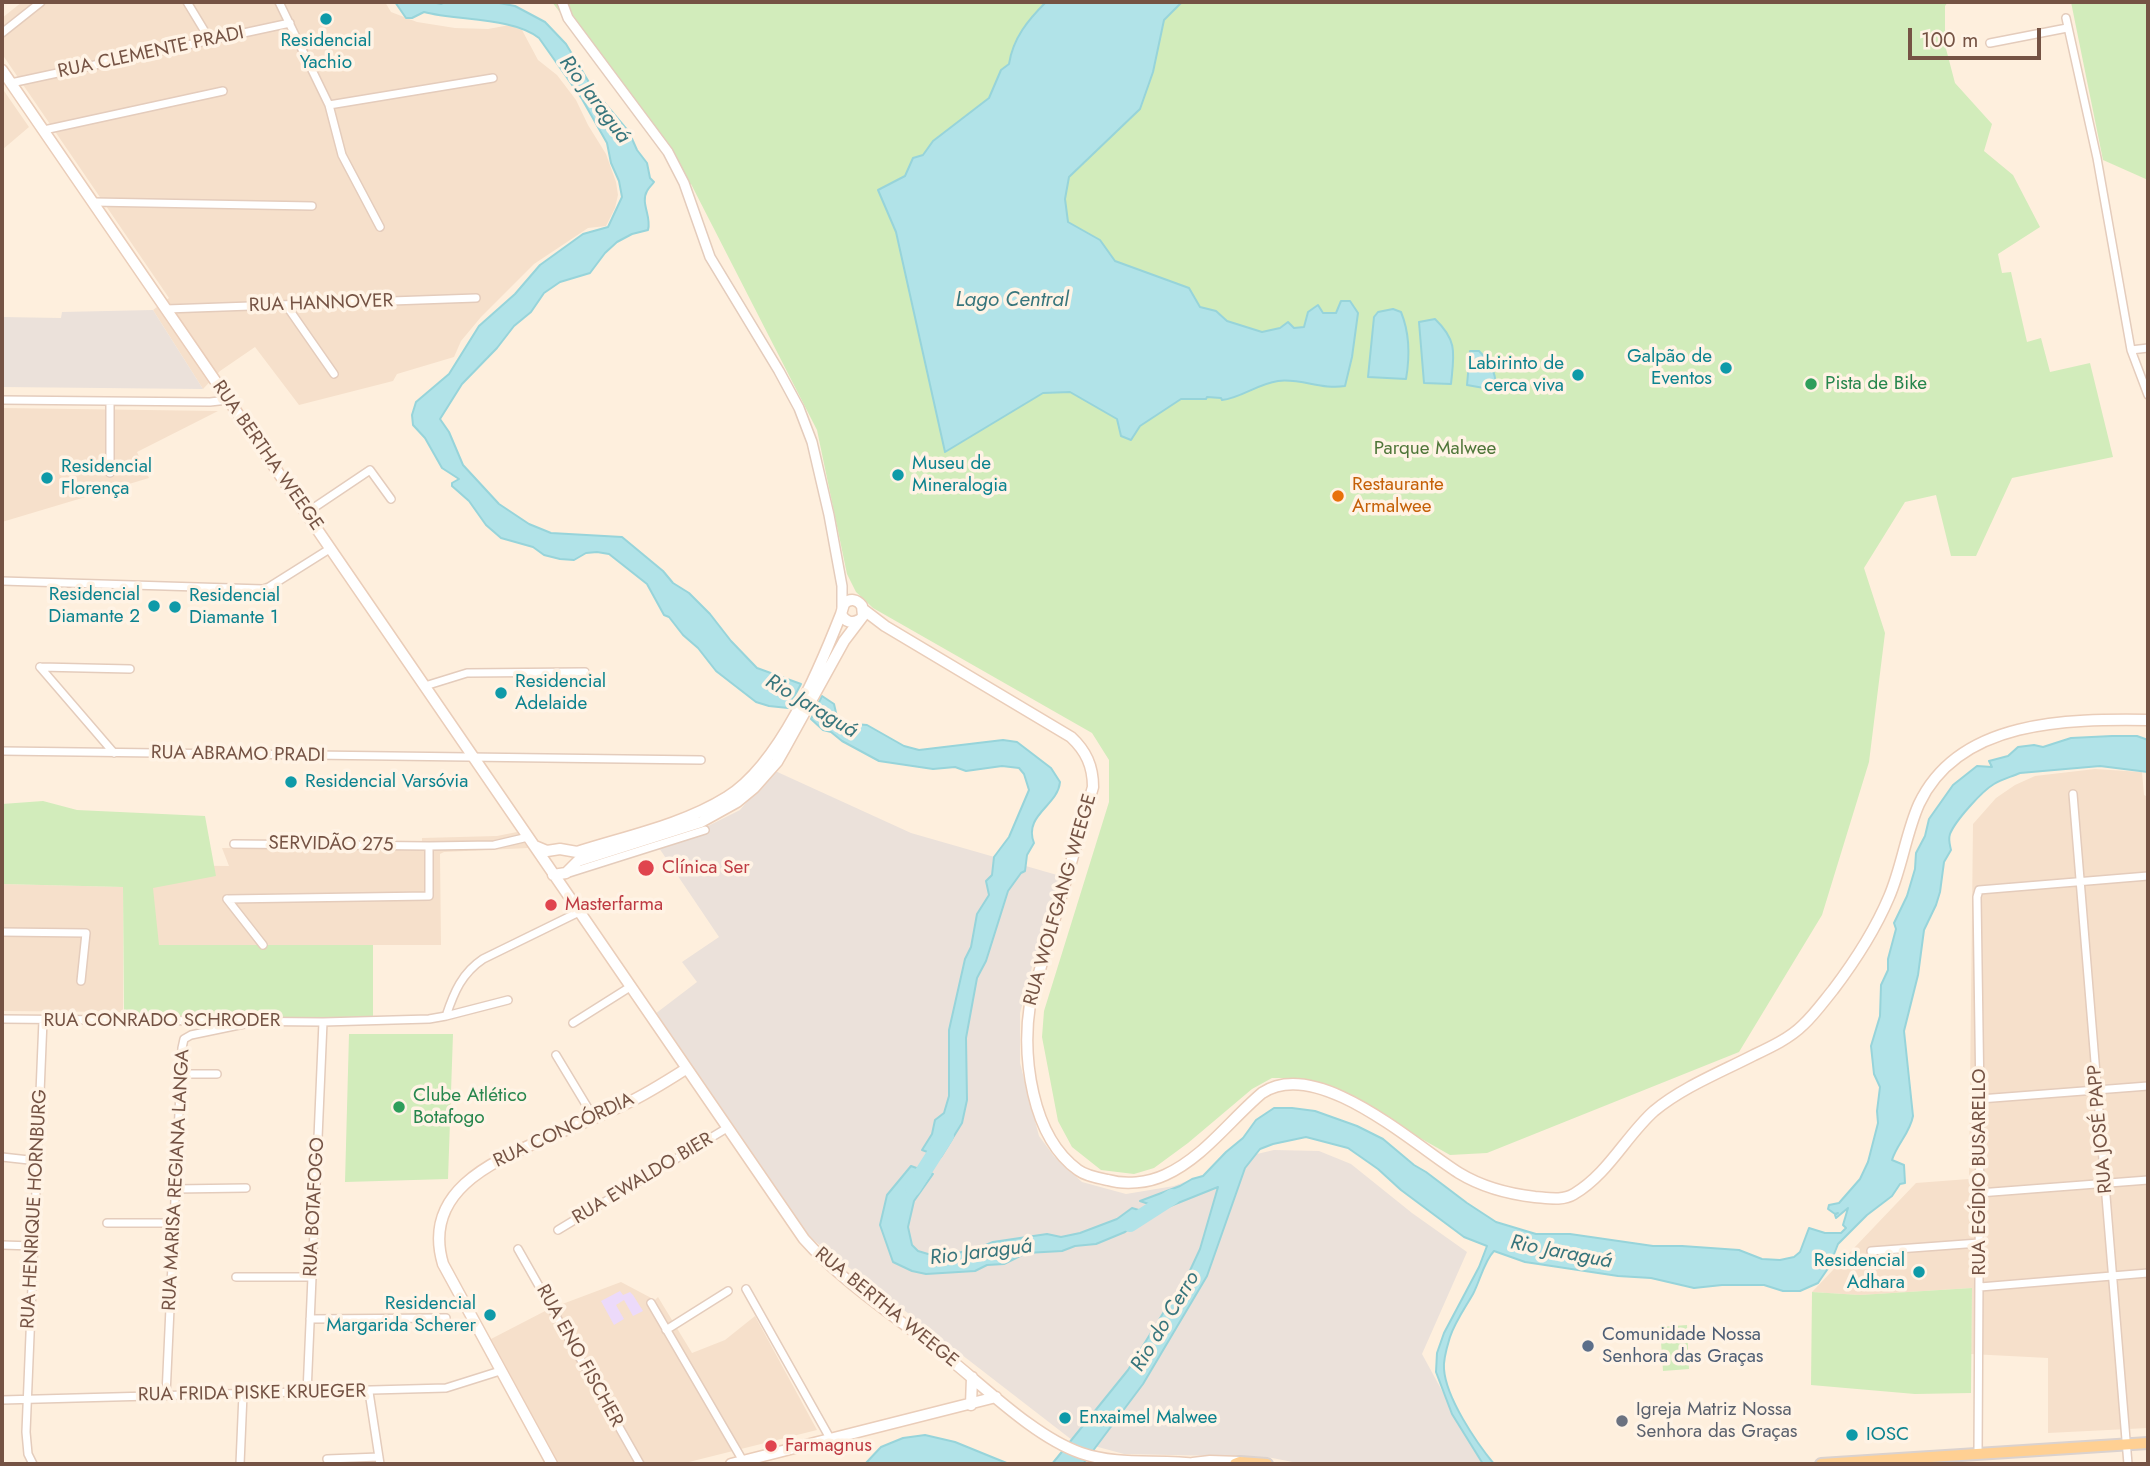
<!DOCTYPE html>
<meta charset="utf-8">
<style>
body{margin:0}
#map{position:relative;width:2150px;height:1466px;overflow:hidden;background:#feefdd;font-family:Jost,sans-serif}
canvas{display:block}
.frame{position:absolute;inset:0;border:4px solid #755344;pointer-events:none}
.scale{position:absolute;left:1908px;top:28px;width:133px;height:32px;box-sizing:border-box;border:4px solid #755344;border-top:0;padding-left:9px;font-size:21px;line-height:24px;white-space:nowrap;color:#755344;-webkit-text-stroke:5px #fff3e5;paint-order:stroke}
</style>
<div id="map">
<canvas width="2150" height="1466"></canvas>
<div class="frame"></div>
<div class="scale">100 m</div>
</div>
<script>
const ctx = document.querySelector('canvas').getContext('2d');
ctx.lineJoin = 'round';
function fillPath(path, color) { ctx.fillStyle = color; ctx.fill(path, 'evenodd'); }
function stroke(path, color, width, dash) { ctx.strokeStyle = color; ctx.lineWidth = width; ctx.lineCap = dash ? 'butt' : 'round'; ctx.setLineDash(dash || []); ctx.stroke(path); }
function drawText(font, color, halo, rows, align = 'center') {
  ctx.font = font + ' Jost,sans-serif'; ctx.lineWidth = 7; ctx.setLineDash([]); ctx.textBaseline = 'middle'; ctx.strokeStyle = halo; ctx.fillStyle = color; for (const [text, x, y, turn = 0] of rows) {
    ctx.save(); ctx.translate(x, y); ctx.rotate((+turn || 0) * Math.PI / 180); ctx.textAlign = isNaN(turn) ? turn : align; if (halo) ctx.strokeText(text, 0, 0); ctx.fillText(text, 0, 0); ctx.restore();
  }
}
fillPath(new Path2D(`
 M 22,2 L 385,2 L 391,12 L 417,22 L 455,28 L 488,29 L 510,25 L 522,30 L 538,60 L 557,75 L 576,100 L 588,125 L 606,154 L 616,182 L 618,195 L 615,208 L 606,226 L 588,228 L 534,264 L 481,317 L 461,341 L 454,357 L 397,374 L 393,381 L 299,405 L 255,347 L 220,371 L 203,389 L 153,310 L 169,298 L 2,54 L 2,18 Z
 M 2,88 L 29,127 L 2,150 L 2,87 Z
 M 2,408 L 218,411 L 137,452 L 149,478 L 2,522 Z
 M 2095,769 L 2142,772 L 2144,795 L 2148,797 L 2148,1428 L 2048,1433 L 2048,1358 L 1971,1354 L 1972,1288 L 1860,1295 L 1812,1292 L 1916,1183 L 1969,1179 L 1973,824 L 1996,798 L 2015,785 L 2035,776 Z
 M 517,832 L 528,848 L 444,852 L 440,854 L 441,945 L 128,945 L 129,865 L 229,866 L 222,848 L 422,846 L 422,838 L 497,836 Z
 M 2,884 L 123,887 L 123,1012 L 2,1011 Z
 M 621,1282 L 655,1300 L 658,1297 L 692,1353 L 725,1340 L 755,1316 L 817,1430 L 681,1464 L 559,1464 L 491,1339 L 549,1309 Z`), '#f6e0cb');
fillPath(new Path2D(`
 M 153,310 L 203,389 L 2,387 L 2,317 L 61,318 L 62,312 Z
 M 773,770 L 911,833 L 1064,877 L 1039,940 L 1020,1013 L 1020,1063 L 1039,1136 L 1054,1156 L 1082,1182 L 1126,1194 L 1174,1186 L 1257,1154 L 1274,1150 L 1319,1151 L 1351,1164 L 1412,1213 L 1467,1252 L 1422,1354 L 1482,1464 L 1303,1464 L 1267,1457 L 1124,1454 L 1072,1440 L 803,1232 L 655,1014 L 697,982 L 682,962 L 719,937 L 657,845 L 698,831 L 740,810 Z`), '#ebe1da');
fillPath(new Path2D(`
 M 620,1291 L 623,1295 L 630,1292 L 633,1295 L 643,1311 L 633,1316 L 624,1300 L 616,1305 L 624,1319 L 614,1325 L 601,1301 Z`), '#ecdafa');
fillPath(new Path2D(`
 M 552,2 L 1948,2 L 1945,6 L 1945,45 L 1955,83 L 1992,124 L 1984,151 L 2013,175 L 2040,227 L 1998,254 L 2002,273 L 2011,272 L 2027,342 L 2041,338 L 2050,372 L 2090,363 L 2113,457 L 2012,478 L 1976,556 L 1951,556 L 1936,495 L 1905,502 L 1864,568 L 1885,633 L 1869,762 L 1822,915 L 1739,1052 L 1487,1153 L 1450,1155 L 1328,1086 L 1298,1078 L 1272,1078 L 1252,1089 L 1188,1143 L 1154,1168 L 1134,1174 L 1101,1170 L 1072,1147 L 1058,1121 L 1042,1037 L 1044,1011 L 1109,802 L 1109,760 L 1092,733 L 873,608 L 856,592 L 847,574 L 817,430 L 691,184 L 682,190 L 665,150 Z
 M 2071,2 L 2148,2 L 2148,180 L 2103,160 Z
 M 43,801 L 77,810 L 205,816 L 216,876 L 153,888 L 159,945 L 373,945 L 373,1017 L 124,1017 L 123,887 L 2,884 L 2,804 Z
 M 349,1034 L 453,1034 L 448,1179 L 345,1182 Z
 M 1972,1288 L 1971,1393 L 1915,1394 L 1811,1385 L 1812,1292 L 1860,1295 Z
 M 1687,1325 L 1689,1369 L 1663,1371 L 1660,1327 Z`), '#d2ecbb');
const water = new Path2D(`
 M 395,2 L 432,2 L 441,4 L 445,2 L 494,2 L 515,6 L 545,22 L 566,44 L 593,89 L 629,132 L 637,150 L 647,163 L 650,178 L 654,182 C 652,185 649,187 647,191 C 640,203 652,217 648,230 L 632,234 L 617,242 L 605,253 L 590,273 L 560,282 L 544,293 L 531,312 L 514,326 L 497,348 L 462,384 L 440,419 L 449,432 L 463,465 L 499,504 L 529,524 L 551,533 L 622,537 L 663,571 L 673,583 L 689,593 L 710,614 L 731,641 L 757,668 L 801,684 L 788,708 L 769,706 L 756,702 L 716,671 L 698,648 L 683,635 L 669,617 L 664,615 L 647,584 L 609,554 L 597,552 L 586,553 L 574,560 L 560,559 L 544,555 L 533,547 L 501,538 L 486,525 L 469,501 L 452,486 L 452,483 L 459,479 L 442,468 L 425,438 L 413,425 L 412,415 L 416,402 L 449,374 L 479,326 L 515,294 L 540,265 L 583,234 L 608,227 L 622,197 L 619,181 L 611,163 L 607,143 L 582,99 L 539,38 C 513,17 457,21 424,12 L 412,18 L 406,18 Z
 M 1046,2 L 1182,2 L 1164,20 L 1153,72 L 1140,109 L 1069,177 L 1065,199 L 1068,222 L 1100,240 L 1115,261 L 1189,288 L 1200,307 L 1216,311 L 1227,321 L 1262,332 L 1280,328 L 1288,322 L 1294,328 L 1304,327 L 1308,312 L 1318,305 L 1323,313 L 1336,313 L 1341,301 L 1350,301 L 1358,313 L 1352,357 L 1345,386 C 1322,390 1301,378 1278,381 C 1257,384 1241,398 1222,400 L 1221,398 L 1207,397 L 1206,399 L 1181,399 L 1140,426 L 1131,440 L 1121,436 L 1117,419 L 1070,392 L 1043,393 L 945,452 L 896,232 L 878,190 L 905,176 L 913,158 L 923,155 L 933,141 L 989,98 L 1001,70 L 1009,64 C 1013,38 1028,20 1046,2 Z
 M 1393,309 L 1401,312 C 1410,334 1410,356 1406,379 L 1368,377 L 1374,317 L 1378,312 Z
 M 1435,319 C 1458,341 1454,354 1451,384 L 1424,383 L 1419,322 Z
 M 1470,351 L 1479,351 C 1490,362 1498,375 1495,390 L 1467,385 Z
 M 822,696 L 834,704 L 837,717 L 842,723 L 867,725 L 904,746 L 919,750 L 1003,740 L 1017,742 L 1051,768 L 1060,782 C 1058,806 1023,815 1034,843 L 1027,855 L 1025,871 L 1021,873 L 1008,891 L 986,961 L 977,978 L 966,1038 L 967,1100 L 962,1123 L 941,1157 L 922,1150 L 932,1134 L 935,1120 L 944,1113 L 949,1096 L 949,1030 L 965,959 L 971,947 L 977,914 L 989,895 L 986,881 L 992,875 L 994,857 L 1009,837 L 1029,790 L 1024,774 L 1019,768 L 1002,766 L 966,771 L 955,767 L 933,769 L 879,761 L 842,741 L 831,732 L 823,730 L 811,719 Z
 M 2112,736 L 2137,736 L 2148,740 L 2148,772 L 2100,766 L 2020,773 C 2011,777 2002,779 1994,784 C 1982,791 1955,821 1950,834 C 1948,840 1950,845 1951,850 L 1944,862 L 1940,892 L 1936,905 L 1924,930 L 1918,975 L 1904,1031 L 1913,1116 C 1910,1133 1897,1144 1892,1160 L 1904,1165 L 1905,1183 L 1900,1184 L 1892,1196 L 1867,1215 L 1838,1244 L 1829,1267 L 1818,1283 L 1800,1291 L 1783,1291 L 1764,1285 L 1722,1285 L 1694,1288 L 1651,1278 L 1618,1276 L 1525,1262 L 1494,1251 C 1484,1261 1480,1281 1473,1294 C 1465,1308 1455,1322 1450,1337 C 1447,1347 1443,1359 1444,1369 C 1446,1398 1476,1442 1494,1464 L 1483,1464 L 1452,1414 L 1436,1372 L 1437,1353 L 1444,1333 L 1479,1267 L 1487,1246 L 1464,1237 L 1401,1190 L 1378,1169 L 1348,1148 L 1306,1137 L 1273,1144 L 1260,1149 L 1245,1168 L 1207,1276 L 1143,1384 L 1083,1464 L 1052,1464 L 1128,1370 L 1170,1302 L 1180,1292 L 1200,1249 L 1218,1187 L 1163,1209 L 1140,1201 L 1180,1186 L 1192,1179 L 1203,1176 L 1226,1152 L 1243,1138 L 1256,1120 L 1274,1108 L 1292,1108 L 1315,1111 L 1357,1126 L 1383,1139 L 1414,1165 L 1426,1172 L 1467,1203 L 1496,1222 L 1536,1234 L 1570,1234 L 1653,1246 L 1682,1246 L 1739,1250 L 1762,1259 L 1780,1260 L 1794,1257 L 1800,1252 L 1809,1228 L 1825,1233 L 1841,1233 L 1846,1228 L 1843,1225 L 1848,1208 L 1836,1218 L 1835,1215 L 1838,1213 L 1835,1214 L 1828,1209 L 1829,1205 L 1839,1203 L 1860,1179 L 1868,1162 L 1878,1123 L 1877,1111 L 1880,1087 L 1874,1074 L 1871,1046 L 1880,1016 L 1881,985 L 1888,970 L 1888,959 L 1896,929 L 1894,923 L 1907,896 L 1915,869 L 1916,853 L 1925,836 L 1929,819 L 1953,785 L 1977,766 L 1992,767 L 1989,761 L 2008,756 L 2018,747 L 2034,745 L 2043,747 L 2071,738 Z
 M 911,1166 L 933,1174 L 914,1201 L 908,1227 L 912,1245 L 918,1251 L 928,1254 L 953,1254 L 978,1248 L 993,1242 L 1047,1234 L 1061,1237 L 1080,1233 L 1117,1219 L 1132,1208 L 1152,1214 L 1142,1219 L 1125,1232 L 1096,1244 L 1075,1246 L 1062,1251 L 1026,1253 L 1004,1264 L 987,1265 L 975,1271 L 926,1274 L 912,1271 L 893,1262 L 880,1225 L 887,1195 Z
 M 925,1435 L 955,1442 L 1009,1464 L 865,1464 L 881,1447 L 903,1438 Z`);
fillPath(water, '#b1e3e8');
stroke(water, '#97d4da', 2);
stroke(new Path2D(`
 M 913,1188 L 946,1136
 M 1130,1224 L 1172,1197`), '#b1e3e8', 16);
const minor = new Path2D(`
 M 187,2 L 210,40
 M 279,2 L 329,105 L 493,78
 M 2066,18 L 2097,158 L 2131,350 L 2148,395
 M 2,33 L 41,2
 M 1990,43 L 2067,28
 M 11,83 L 290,23
 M 329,105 L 342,155 L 380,227
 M 44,130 L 223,91
 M 93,202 L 312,206
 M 286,305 L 334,374
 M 166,309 L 476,298
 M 2131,350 L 2148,348
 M 2,400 L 210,402 L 228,400
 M 110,473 L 110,402
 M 306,513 L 370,470 L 391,499
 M 2,581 L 263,589 L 269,587 L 331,548
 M 40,667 L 114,753
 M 40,667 L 130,669
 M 425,686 L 467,673 L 585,672
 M 2,751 L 701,760
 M 2073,794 L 2128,1464
 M 234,844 L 429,846
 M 569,873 L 705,830
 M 227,899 L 429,896 L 429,846 L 494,845 L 528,837
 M 227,899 L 263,945
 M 2,932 L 86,933 L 81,981
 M 446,1016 L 508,1000
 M 2,1019 L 323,1022 L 429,1019 L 446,1016 C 454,992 462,973 483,959 L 579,912
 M 573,1023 L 630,987
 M 556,1055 L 594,1118
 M 181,1074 L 217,1074
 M 1980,1099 L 2148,1086
 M 2,1157 L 38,1161
 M 175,1189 L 246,1188
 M 1979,1193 L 2148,1180
 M 107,1223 L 174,1223
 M 558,1230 L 727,1128
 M 2,1245 L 33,1246
 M 518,1249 L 640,1464
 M 1871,1251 L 1979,1243
 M 236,1277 L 311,1277
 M 1980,1287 L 2148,1273
 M 746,1289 L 831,1440
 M 651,1303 L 743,1461
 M 310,1319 L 446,1318
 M 666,1330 L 728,1291
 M 369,1392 L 380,1464
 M 307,1393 L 323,1022
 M 166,1395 L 182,1048 L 184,1039 L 191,1035 L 244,1024
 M 2,1400 L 446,1388 L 500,1371
 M 1978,1454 L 1980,1099 L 1977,897 L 1979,890 L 2148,876
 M 327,1459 L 379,1457
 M 33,1464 L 28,1454 L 26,1432 L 43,1020
 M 240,1464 L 243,1394`);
const tertiary = new Path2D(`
 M 562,2 L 568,18 L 668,152 L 684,183 L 710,257 L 779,371 L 799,408 L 812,442 L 829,515 L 842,586 L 842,607`);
const secondary = new Path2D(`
 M 2,70 L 804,1239 C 842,1282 902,1321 947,1357 C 986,1388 1035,1437 1081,1453 C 1118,1466 1158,1459 1197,1464
 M 864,610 L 885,626 L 1071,737 C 1086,751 1093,766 1093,787 L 1030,1004 C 1022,1056 1031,1136 1078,1170 C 1086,1176 1098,1178 1108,1180 C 1125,1185 1148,1183 1165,1175 C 1203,1158 1230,1120 1262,1093 C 1317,1056 1413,1144 1459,1173 C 1482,1187 1509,1194 1535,1197 C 1548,1198 1563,1201 1574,1194 C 1608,1174 1626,1136 1654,1111 C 1683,1087 1721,1072 1754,1055 C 1771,1047 1790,1038 1803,1025 C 1814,1015 1824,1001 1833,990 C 1855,961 1875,930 1889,897 C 1902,867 1906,833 1919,804 C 1959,719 2068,719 2148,720
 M 535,846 L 547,851 L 560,849 L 577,852 C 627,836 682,825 727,797 C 780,764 819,670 841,614
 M 553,875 L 566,873 L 578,861 L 701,822 L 737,802 L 754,788 L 777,762 L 785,748 L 844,641 L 863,616 L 862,606 C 857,599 850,598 844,604 L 841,614 C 845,622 852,624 859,620
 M 971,1405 L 972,1377
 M 1193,1463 L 1210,1461 L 1240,1462
 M 552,1464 L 443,1264 C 422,1193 489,1163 542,1140 C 568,1129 595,1118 621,1106 C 644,1096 665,1082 686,1069
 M 731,1464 L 996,1397`);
const primary = new Path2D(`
 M 1235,1464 L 1240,1462 L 1267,1464
 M 1821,1464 L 2148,1443`);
stroke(minor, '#e4ccbc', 10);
stroke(tertiary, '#e4ccbc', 12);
stroke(secondary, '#eacdb9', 13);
stroke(primary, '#dbd2ce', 14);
stroke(minor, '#fff', 7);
stroke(tertiary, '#fff', 9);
stroke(secondary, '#fff', 10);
stroke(primary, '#ffd093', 10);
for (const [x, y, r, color] of [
 [326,19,7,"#0f9aa8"],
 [1726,368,7,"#0f9aa8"],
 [1578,375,7,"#0f9aa8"],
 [1811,384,7,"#2e9e5b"],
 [898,475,7,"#0f9aa8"],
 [47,478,7,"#0f9aa8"],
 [1338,496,7,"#e8710a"],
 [154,606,7,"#0f9aa8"],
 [175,607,7,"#0f9aa8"],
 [501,693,7,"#0f9aa8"],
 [291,782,7,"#0f9aa8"],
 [646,868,9,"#e0444e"],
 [551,905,7,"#e0444e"],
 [399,1107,7,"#2e9e5b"],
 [1919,1272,7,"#0f9aa8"],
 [490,1315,7,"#0f9aa8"],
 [1588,1346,7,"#5c6f8a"],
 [1065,1418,7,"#0f9aa8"],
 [1622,1421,7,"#6b7280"],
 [1852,1435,7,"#0f9aa8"],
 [771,1446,7,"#e0444e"]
]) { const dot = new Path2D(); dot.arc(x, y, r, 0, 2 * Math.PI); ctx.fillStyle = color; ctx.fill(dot); stroke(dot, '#fff3e5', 2.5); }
drawText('19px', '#0d838f', '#fff3e5', [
 ["Residencial",326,41,"center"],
 ["Yachio",326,63,"center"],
 ["Galpão de",1712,357,"right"],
 ["Eventos",1712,379,"right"],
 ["Labirinto de",1564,364,"right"],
 ["cerca viva",1564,386,"right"],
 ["Museu de",912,464],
 ["Mineralogia",912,486],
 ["Residencial",61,467],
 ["Florença",61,489],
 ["Residencial",140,595,"right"],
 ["Diamante 2",140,617,"right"],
 ["Residencial",189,596],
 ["Diamante 1",189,618],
 ["Residencial",515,682],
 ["Adelaide",515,704],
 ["Residencial Varsóvia",305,782],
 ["Residencial",1905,1261,"right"],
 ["Adhara",1905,1283,"right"],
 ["Residencial",476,1304,"right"],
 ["Margarida Scherer",476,1326,"right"],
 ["Enxaimel Malwee",1079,1418],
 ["IOSC",1866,1435]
], 'left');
drawText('19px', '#755344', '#fff3e5', [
 ["RUA CLEMENTE PRADI",151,53,-12],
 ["RUA HANNOVER",321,304,-2],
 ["RUA BERTHA WEEGE",267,456,55],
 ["RUA ABRAMO PRADI",238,755,1],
 ["SERVIDÃO 275",331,845,1],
 ["RUA WOLFGANG WEEGE",1061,900,-74],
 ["RUA CONRADO SCHRODER",162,1021],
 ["RUA JOSÉ PAPP",2101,1129,-95],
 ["RUA CONCÓRDIA",564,1131,-25],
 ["RUA EGÍDIO BUSARELLO",1980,1172,-90],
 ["RUA EWALDO BIER",643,1179,-31],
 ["RUA MARISA REGIANA LANGA",177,1180,-87],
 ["RUA BOTAFOGO",315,1207,-87],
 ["RUA HENRIQUE HORNBURG",35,1209,-87],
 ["RUA BERTHA WEEGE",886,1308,39],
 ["RUA ENO FISCHER",579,1356,61],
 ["RUA FRIDA PISKE KRUEGER",252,1394,-1]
]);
drawText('19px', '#27864d', '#fff3e5', [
 ["Pista de Bike",1825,384],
 ["Clube Atlético",413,1096],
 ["Botafogo",413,1118]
], 'left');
drawText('19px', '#4f7639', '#fff3e5', [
 ["Parque Malwee",1435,449]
]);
drawText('19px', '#c56008', '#fff3e5', [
 ["Restaurante",1352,485],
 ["Armalwee",1352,507]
], 'left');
drawText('19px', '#be3a42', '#fff3e5', [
 ["Clínica Ser",662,868],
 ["Masterfarma",565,905],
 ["Farmagnus",785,1446]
], 'left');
drawText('19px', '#4e5e75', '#fff3e5', [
 ["Comunidade Nossa",1602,1335],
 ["Senhora das Graças",1602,1357]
], 'left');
drawText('19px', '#5b616d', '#fff3e5', [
 ["Igreja Matriz Nossa",1636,1410],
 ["Senhora das Graças",1636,1432]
], 'left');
drawText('italic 21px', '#37757c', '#fff3e5', [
 ["Rio Jaraguá",594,100,53],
 ["Lago Central",1012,301],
 ["Rio Jaraguá",811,707,31],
 ["Rio Jaraguá",981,1253,-7],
 ["Rio Jaraguá",1561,1253,11],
 ["Rio do Cerro",1166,1322,-59]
]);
</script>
